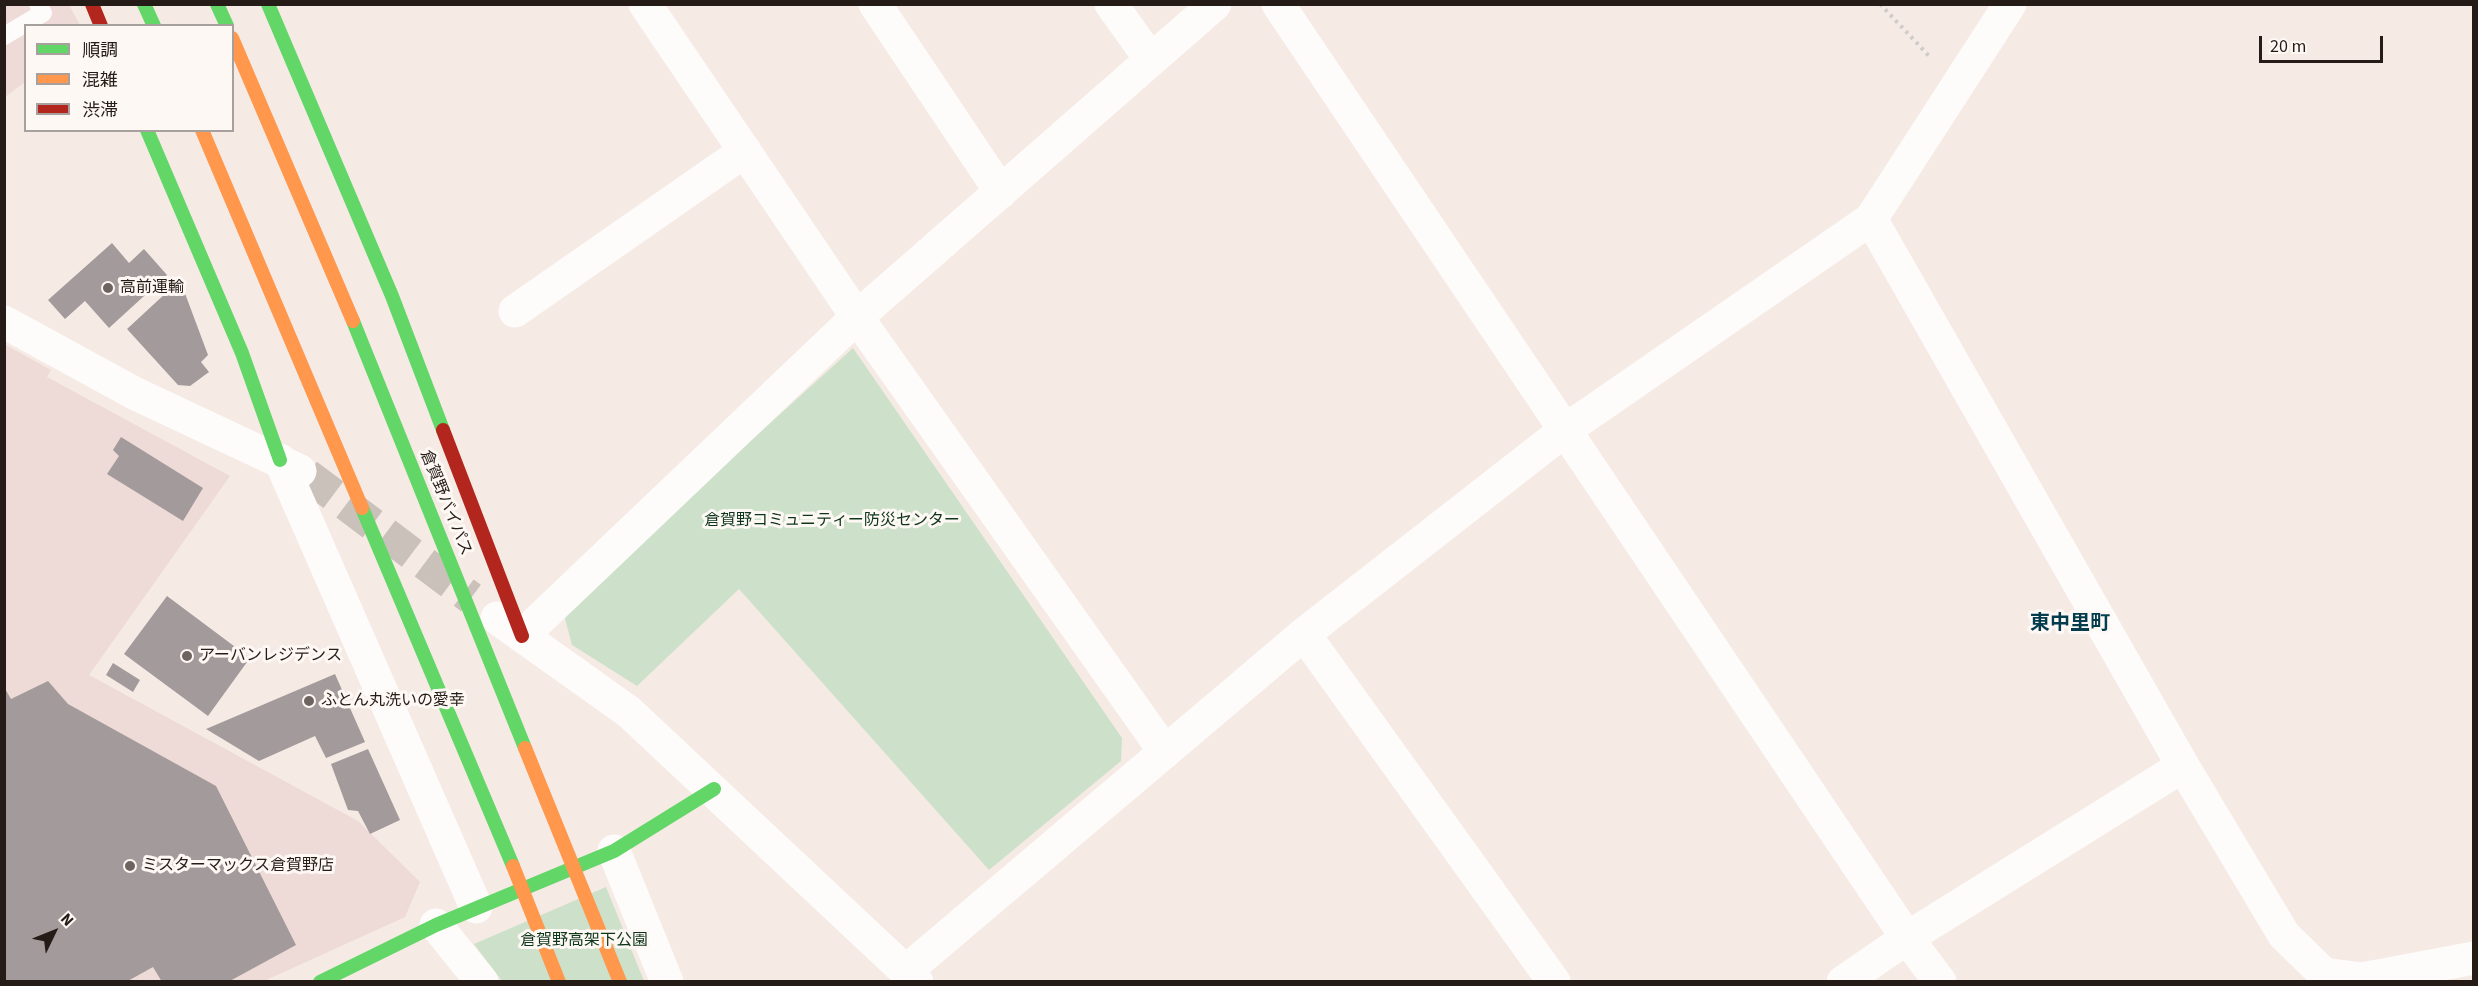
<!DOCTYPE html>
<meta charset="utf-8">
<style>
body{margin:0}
#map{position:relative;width:2478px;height:986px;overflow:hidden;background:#f5eae4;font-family:"Source Sans 3","Noto Sans JP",sans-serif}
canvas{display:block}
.frame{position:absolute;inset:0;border:6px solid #251c17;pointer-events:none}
.legend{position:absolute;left:24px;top:24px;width:210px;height:108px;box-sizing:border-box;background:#fef8f5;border:2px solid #a7a09c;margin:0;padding:8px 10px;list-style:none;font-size:18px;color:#251c17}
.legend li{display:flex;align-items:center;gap:12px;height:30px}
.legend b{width:30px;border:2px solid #a7a09c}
.north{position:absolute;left:24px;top:902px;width:60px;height:60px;-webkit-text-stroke:4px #fef8f5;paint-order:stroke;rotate:47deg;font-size:16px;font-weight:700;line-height:24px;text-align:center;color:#251c17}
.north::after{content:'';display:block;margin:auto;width:21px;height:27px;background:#251c17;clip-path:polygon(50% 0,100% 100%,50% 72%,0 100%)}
.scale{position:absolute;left:2259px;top:36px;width:124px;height:27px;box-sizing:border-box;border:3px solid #251c17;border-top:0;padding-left:8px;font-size:18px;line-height:21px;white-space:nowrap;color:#251c17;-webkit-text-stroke:4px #fef8f5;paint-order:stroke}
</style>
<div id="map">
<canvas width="2478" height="986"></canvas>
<div class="frame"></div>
<ul class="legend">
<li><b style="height:8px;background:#63d668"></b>順調</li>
<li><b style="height:8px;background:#ff974d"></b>混雑</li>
<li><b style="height:8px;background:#b3261e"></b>渋滞</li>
</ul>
<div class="north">N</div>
<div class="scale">20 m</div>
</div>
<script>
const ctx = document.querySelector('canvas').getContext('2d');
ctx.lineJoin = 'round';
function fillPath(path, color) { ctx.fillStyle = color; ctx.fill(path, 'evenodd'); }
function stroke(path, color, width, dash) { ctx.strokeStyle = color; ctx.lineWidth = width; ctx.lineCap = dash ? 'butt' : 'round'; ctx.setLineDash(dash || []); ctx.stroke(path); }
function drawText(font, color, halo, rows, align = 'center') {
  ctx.font = font + ' "Source Sans 3","Noto Sans JP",sans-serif'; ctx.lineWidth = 6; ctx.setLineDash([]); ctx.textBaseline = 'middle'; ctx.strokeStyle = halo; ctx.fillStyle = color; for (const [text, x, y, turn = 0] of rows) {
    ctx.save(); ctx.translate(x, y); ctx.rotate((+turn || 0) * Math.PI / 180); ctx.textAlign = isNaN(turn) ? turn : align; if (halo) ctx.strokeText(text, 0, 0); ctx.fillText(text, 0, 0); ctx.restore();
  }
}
fillPath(new Path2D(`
 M 5,5 L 69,5 L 80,25 L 26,26 L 25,82 L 5,97 Z
 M 4,344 L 51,370 L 47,377 L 230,476 L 89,675 L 358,821 L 420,882 L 405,917 L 264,981 L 5,981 Z`), '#eedad6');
fillPath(new Path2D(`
 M 853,348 L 1122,738 L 1121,761 L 989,870 L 739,589 L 637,686 L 572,645 L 563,611 Z
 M 606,887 L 644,981 L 502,981 L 474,944 Z`), '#cde1ca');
fillPath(new Path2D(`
 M 112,243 L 129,263 L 144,249 L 167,275 L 109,328 L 85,301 L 65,319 L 48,300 Z
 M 180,280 L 208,355 L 201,362 L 209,372 L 190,386 L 178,385 L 127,329 Z
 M 121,437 L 203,488 L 183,521 L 107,474 L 119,456 L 113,450 Z
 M 167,596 L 250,658 L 208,716 L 124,654 Z
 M 113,663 L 140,680 L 133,692 L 106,675 Z
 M 335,674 L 365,742 L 326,758 L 315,736 L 259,761 L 206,729 Z
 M 48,681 L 68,704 L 216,786 L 296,945 L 228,982 L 162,982 L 153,967 L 126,982 L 4,982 L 4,687 L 11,699 Z
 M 368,749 L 400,820 L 370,834 L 358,811 L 348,810 L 331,764 Z`), '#a39b9b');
stroke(new Path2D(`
 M 307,475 L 471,598`), '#cbc1bb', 33, [33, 16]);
stroke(new Path2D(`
 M 1880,4 L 1931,58`), '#cecbc9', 4, [3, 4.5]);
stroke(new Path2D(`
 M 4,36 L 43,13 L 38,4`), '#fefcfb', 18);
stroke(new Path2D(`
 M 645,4 L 857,317 L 1165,752
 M 875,4 L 1001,192
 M 1111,4 L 1151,60
 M 1278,4 L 1907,938 L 1940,982
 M 1871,219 L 2183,766 L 2284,935 L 2324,974 L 2362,979 L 2474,958
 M 515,311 L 745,151
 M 4,322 L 134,393 L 300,471
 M 280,460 L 476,907
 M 497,618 L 629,712 L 917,982
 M 1304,634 L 1554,982
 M 522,636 L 857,317 L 1215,4
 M 614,851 L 667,982
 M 436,925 L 482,982
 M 906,971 L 1304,634 L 1564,431 L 1871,219 L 2010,4
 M 1843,982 L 1907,938 L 2183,766`), '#fefcfb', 33);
stroke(new Path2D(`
 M 144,4 L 154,26
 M 217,4 L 227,26
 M 268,4 L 392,296 L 443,430
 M 147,130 L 242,353 L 280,460
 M 353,321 L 525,748
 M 362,508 L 513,866
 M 320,982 L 436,925 L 614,851 L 714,789`), '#63d668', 14);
stroke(new Path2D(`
 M 232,38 L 353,321
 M 202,130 L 362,508
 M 525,748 L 620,982
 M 513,866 L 559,982`), '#ff974d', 14);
stroke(new Path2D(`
 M 92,4 L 101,26
 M 443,430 L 522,636`), '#b3261e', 14);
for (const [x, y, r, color] of [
 [108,288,6,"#6e645f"],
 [187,656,6,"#6e645f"],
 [309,701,6,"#6e645f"],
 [130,866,6,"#6e645f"]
]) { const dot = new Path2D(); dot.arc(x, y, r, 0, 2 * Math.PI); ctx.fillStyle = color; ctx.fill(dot); stroke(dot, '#fef8f5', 2); }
drawText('16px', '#251c17', '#fef8f5', [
 ["高前運輸",120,288],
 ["アーバンレジデンス",199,656],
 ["ふとん丸洗いの愛幸",321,701],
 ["ミスターマックス倉賀野店",142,866]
], 'left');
drawText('16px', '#251c17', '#fef8f5', [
 ["倉賀野バイパス",445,503,68]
]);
drawText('16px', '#0d3519', '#fef8f5', [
 ["倉賀野コミュニティー防災センター",832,521],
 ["倉賀野高架下公園",584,941]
]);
drawText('bold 20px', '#033c4c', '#fef8f5', [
 ["東中里町",2070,625]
]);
</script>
